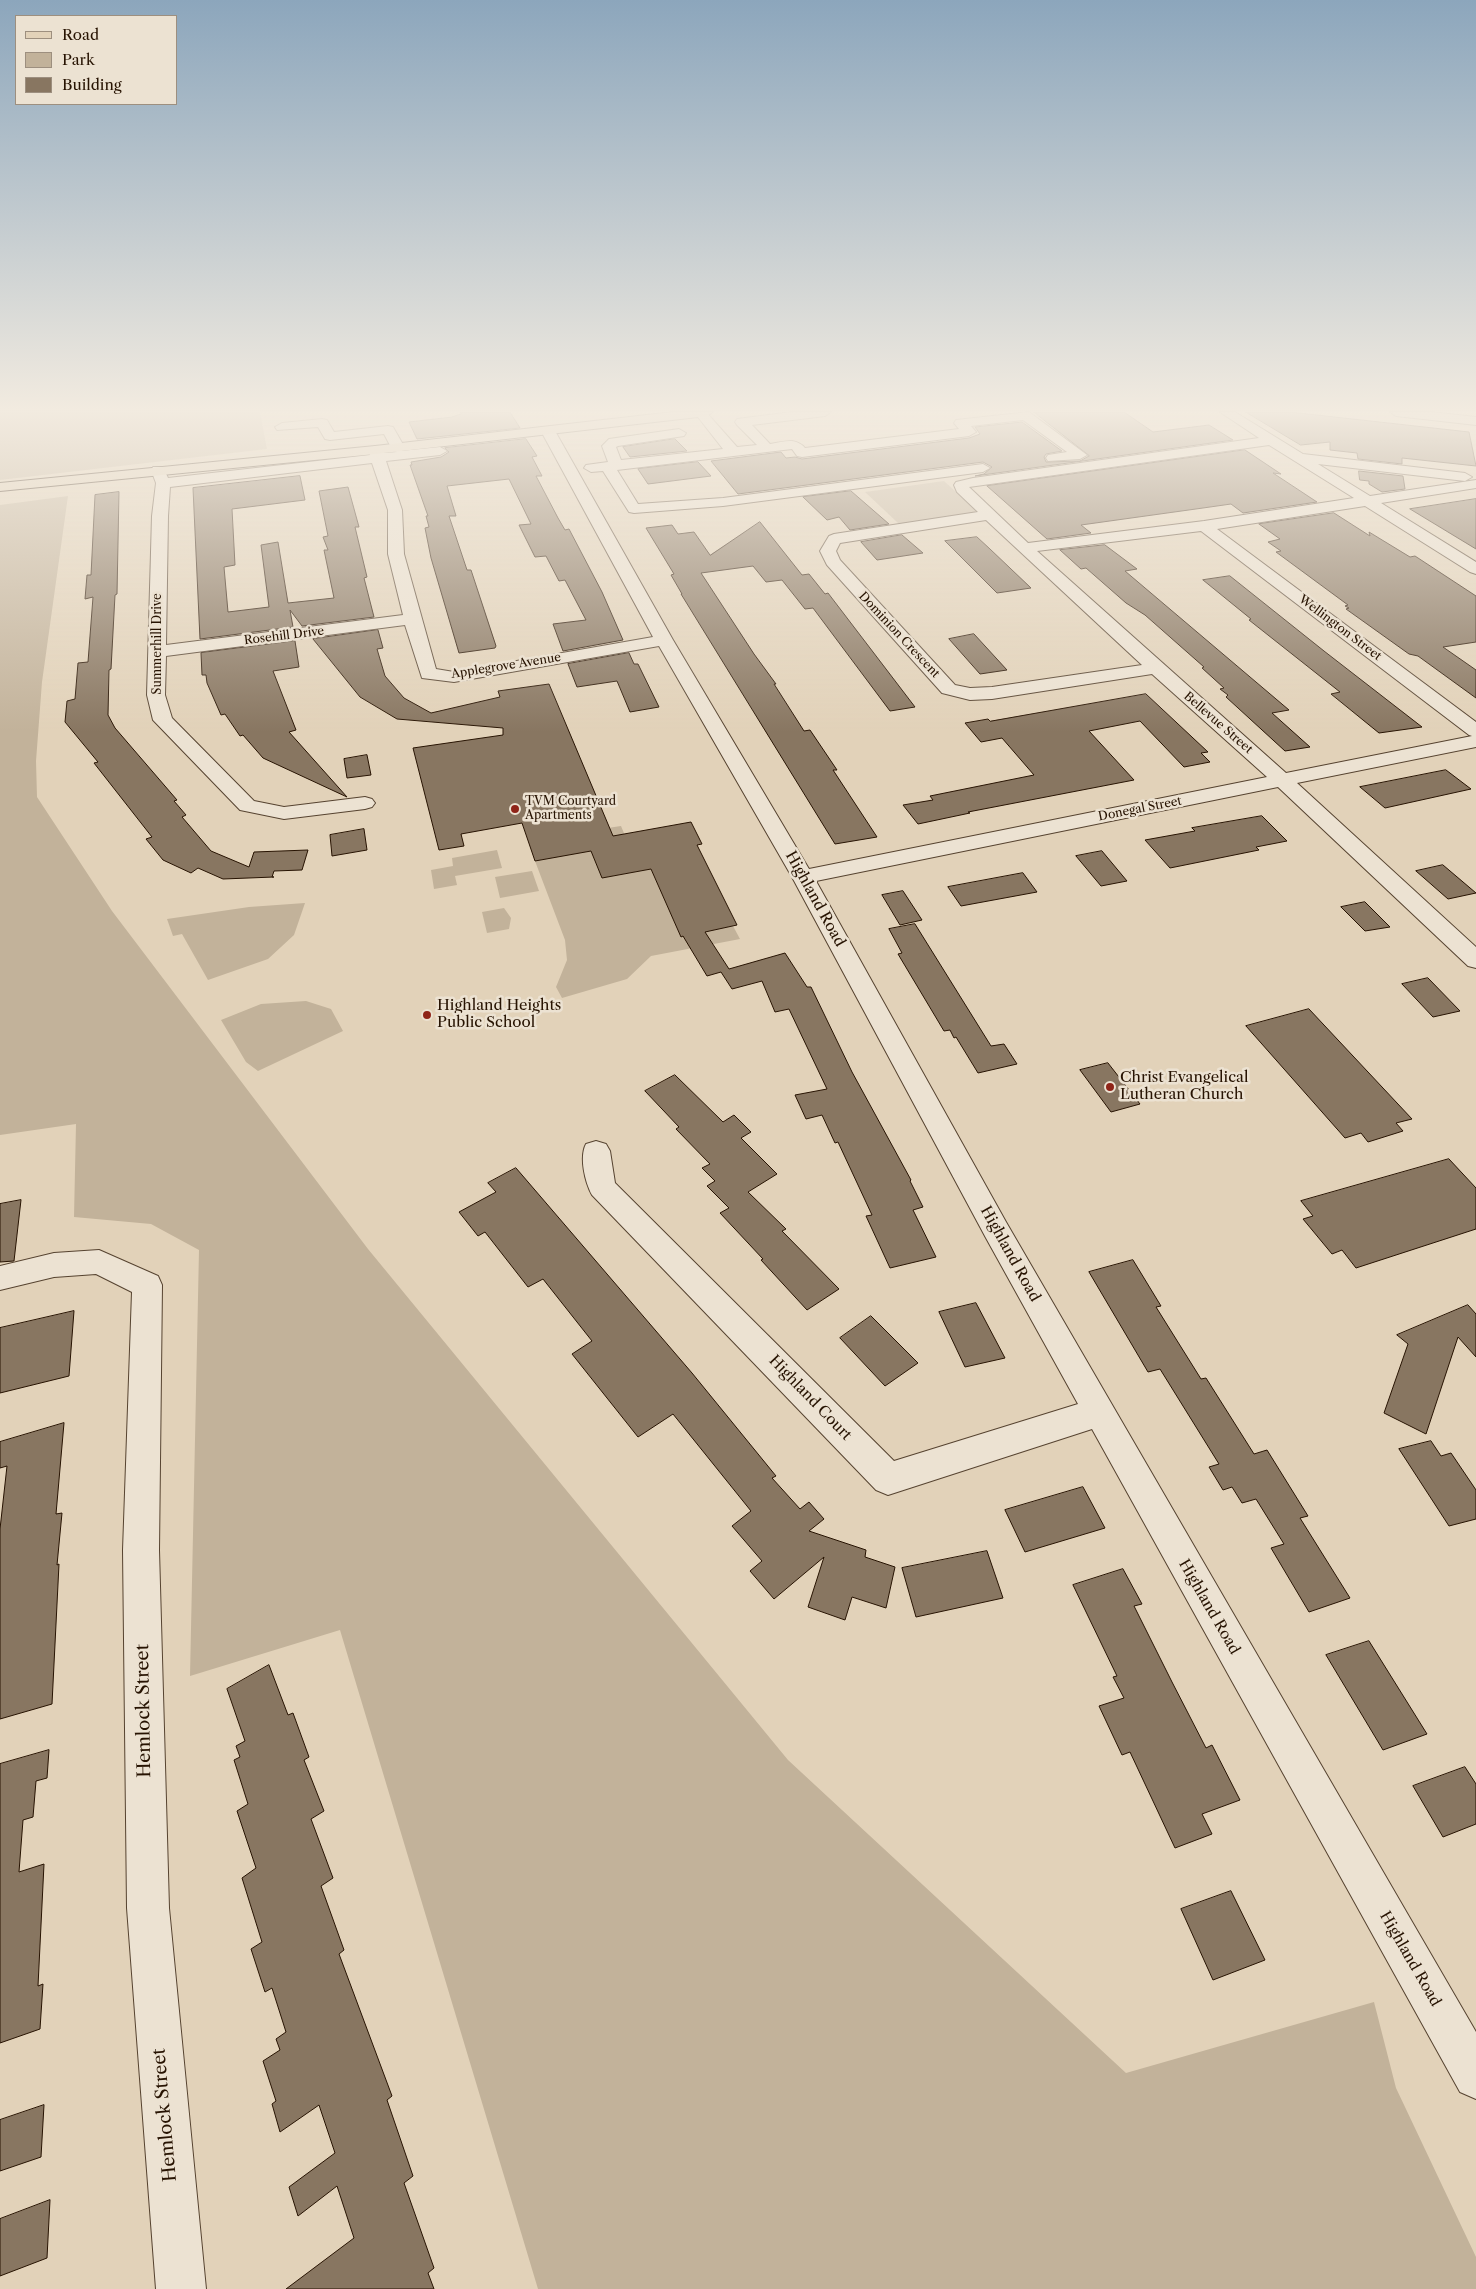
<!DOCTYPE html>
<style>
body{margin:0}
#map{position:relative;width:1476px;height:2289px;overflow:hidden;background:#e2d2b9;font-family:"Libre Caslon Text",serif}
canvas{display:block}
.legend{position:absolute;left:15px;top:15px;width:162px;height:90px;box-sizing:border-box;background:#ece2d2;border:1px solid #9d8f7f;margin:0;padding:6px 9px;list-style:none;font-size:15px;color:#271302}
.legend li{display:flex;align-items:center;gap:10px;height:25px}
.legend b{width:25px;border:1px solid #9d8f7f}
</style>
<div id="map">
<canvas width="1476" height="2289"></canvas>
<ul class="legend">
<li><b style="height:6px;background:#e2d2b9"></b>Road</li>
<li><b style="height:14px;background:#c2b29a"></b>Park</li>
<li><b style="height:14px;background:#887661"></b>Building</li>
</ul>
</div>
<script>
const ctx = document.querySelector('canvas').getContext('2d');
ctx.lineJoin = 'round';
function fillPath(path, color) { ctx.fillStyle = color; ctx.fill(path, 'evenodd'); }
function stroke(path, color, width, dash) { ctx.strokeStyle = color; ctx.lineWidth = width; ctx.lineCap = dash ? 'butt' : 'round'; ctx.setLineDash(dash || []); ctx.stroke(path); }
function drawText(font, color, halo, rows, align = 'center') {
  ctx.font = font + ' "Libre Caslon Text",serif'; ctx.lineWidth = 5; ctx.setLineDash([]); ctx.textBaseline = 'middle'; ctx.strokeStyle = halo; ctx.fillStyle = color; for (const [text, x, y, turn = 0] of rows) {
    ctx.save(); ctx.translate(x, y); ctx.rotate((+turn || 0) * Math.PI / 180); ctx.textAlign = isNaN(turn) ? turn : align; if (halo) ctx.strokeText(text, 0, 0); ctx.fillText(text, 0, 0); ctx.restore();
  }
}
fillPath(new Path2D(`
 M 0,412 L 260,412 L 267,449 L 0,480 Z
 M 944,481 L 976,510 L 972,515 L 899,524 L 865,492 Z
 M 68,496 L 42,682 L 36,761 L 37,797 L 112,911 L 368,1249 L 788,1760 L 1126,2073 L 1374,2002 L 1396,2088 L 1476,2257 L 1476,2289 L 538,2289 L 340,1630 L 190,1676 L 199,1250 L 151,1224 L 74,1217 L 76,1124 L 0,1135 L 0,505 Z
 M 621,826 L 626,838 L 589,846 L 602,878 L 651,869 L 681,936 L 733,926 L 740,939 L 651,956 L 627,979 L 562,998 L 556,987 L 567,960 L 565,940 L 535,861 L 555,857 L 547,837 Z
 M 497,850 L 502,868 L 455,876 L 457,885 L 434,889 L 431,870 L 453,866 L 452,858 Z
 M 532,871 L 539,891 L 500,898 L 495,877 Z
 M 305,903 L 294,935 L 268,959 L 208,980 L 182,934 L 173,936 L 167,919 L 249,907 Z
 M 504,908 L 511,918 L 509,929 L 487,933 L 482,912 Z
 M 306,1001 L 331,1009 L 343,1031 L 258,1071 L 246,1062 L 221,1020 L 261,1004 Z`), '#c2b29a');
const building = new Path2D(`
 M 460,412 L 510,412 L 520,428 L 417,439 L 409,422 L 452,417 L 461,414 Z
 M 1034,412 L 1124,412 L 1153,432 L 1209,425 L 1233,440 L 975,476 L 984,474 L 992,467 L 983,462 L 738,494 L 711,461 L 781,452 L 786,458 L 795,457 L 802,459 L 969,438 L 980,434 L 975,427 L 1022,422 L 1062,451 L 1046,454 L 1044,457 L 1046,462 L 1080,461 L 1089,456 Z
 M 1246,412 L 1290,412 L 1469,432 L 1476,466 L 1402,458 L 1402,464 L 1358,459 L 1357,453 L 1330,450 L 1330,442 L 1301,445 Z
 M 526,439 L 537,456 L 532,457 L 542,476 L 536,476 L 558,518 L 565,530 L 569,529 L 602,592 L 623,640 L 563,651 L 553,624 L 586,620 L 565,580 L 559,581 L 546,556 L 535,557 L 519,525 L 531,524 L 509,479 L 447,486 L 456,516 L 449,516 L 467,570 L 471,570 L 496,646 L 495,648 L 459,653 L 431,558 L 425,528 L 429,527 L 426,516 L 428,516 L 410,465 L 412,465 L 411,462 L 441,457 L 449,452 L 445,448 Z
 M 675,439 L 687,451 L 630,457 L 623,447 Z
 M 1245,450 L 1281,474 L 1273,473 L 1317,502 L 1243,513 L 1231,504 L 1203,508 L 1081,525 L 1091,533 L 1047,539 L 987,486 Z
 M 698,462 L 711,476 L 648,484 L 638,469 Z
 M 1359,471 L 1403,476 L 1405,489 L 1382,492 L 1369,484 L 1369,481 L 1360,480 Z
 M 300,476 L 305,500 L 232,509 L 235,565 L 224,567 L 228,612 L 269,607 L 261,545 L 278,542 L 288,603 L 334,598 L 324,550 L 328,550 L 323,537 L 328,536 L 319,491 L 348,487 L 359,527 L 355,527 L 367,577 L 364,578 L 374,617 L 302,626 L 290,610 L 293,627 L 200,639 L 193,488 Z
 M 851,491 L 889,524 L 850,530 L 839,517 L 827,520 L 803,497 Z
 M 119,492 L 117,594 L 115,595 L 111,669 L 109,670 L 108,715 L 115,728 L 177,800 L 174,801 L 186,815 L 182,817 L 211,851 L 249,867 L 254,852 L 308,850 L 302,870 L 274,871 L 272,877 L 274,877 L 223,879 L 198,868 L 191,873 L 163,860 L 146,839 L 152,837 L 94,763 L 98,762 L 65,722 L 67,701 L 75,699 L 78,663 L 88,662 L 93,597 L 85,599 L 87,575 L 91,575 L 95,495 Z
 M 1476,499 L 1476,549 L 1410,509 Z
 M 1334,513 L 1370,536 L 1369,532 L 1410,557 L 1415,556 L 1476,596 L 1476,642 L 1443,647 L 1476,670 L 1476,698 L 1418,656 L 1409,654 L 1346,609 L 1349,608 L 1345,606 L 1348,605 L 1276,552 L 1281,551 L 1268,542 L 1280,539 L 1259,524 Z
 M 760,522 L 802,575 L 809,574 L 825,594 L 828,593 L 915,707 L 890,711 L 813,608 L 805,609 L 782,580 L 766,582 L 753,566 L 701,573 L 754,654 L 776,684 L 774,684 L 804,731 L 810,730 L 837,770 L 833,770 L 877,837 L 835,844 L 681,594 L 682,594 L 671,575 L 674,574 L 646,528 L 672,525 L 678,534 L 694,532 L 710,555 Z
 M 902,535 L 923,553 L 877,560 L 861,542 Z
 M 977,537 L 990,549 L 1031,588 L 997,593 L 945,541 Z
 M 1105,545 L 1137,569 L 1125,571 L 1289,710 L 1272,713 L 1310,747 L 1285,751 L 1226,697 L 1228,695 L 1220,689 L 1224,688 L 1202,668 L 1204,667 L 1145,615 L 1126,603 L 1086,568 L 1081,569 L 1060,550 Z
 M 1230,576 L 1324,651 L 1422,727 L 1379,733 L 1331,694 L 1340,692 L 1249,620 L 1251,619 L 1203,580 Z
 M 378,630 L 383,648 L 377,649 L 385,676 L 404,698 L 431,713 L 500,697 L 498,691 L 549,684 L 613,836 L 691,822 L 702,844 L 697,845 L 737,925 L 705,932 L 729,969 L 785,953 L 807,987 L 811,987 L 852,1072 L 911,1180 L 910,1181 L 923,1207 L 913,1210 L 936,1257 L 890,1268 L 866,1216 L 872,1215 L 838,1142 L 835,1143 L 822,1115 L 806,1119 L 795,1095 L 827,1089 L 789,1009 L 775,1012 L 762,981 L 732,989 L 721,972 L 707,976 L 683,936 L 681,937 L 651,869 L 602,878 L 591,851 L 535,861 L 522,823 L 461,834 L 464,846 L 439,850 L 413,748 L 503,735 L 503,728 L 397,719 L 360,697 L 313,639 Z
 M 974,634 L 1007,670 L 980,674 L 949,639 Z
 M 295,641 L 299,667 L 273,671 L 296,730 L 289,732 L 347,797 L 263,758 L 243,735 L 240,736 L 225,714 L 221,715 L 207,683 L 206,675 L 202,675 L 201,653 Z
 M 629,653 L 634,664 L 638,664 L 659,707 L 630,712 L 617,681 L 577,687 L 568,664 Z
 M 1146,694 L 1208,752 L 1201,753 L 1210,762 L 1184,767 L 1140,721 L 1089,731 L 1134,780 L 968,812 L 970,813 L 918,824 L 903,805 L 933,800 L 930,796 L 1034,775 L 1002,738 L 981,742 L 965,723 L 988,719 L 990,721 Z
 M 367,755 L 371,775 L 347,778 L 344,759 Z
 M 1446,770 L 1471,789 L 1385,808 L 1360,787 Z
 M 1262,816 L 1287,841 L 1256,847 L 1259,850 L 1170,868 L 1145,840 L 1195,831 L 1192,828 Z
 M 364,829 L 367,850 L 332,856 L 330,835 Z
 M 1102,851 L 1127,881 L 1101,886 L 1076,856 Z
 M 1443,865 L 1476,893 L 1448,899 L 1416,871 Z
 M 1023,873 L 1037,892 L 961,906 L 948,887 Z
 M 903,891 L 922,920 L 900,925 L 882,895 Z
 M 1365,902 L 1390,927 L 1365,931 L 1341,907 Z
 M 915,924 L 991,1046 L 1004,1044 L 1017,1064 L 978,1073 L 956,1037 L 954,1038 L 950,1030 L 944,1031 L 898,954 L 902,953 L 889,929 Z
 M 1428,978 L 1460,1011 L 1433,1017 L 1402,984 Z
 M 1309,1009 L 1412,1119 L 1396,1123 L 1403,1131 L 1368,1142 L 1361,1133 L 1345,1138 L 1246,1026 Z
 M 1108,1063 L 1140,1104 L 1111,1112 L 1080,1070 Z
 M 675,1075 L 723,1122 L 734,1115 L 751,1132 L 741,1138 L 777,1174 L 748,1192 L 786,1229 L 782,1231 L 839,1289 L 807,1310 L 761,1260 L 763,1259 L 720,1213 L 729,1208 L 707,1186 L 715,1181 L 702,1168 L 710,1164 L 676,1129 L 679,1127 L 645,1091 Z
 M 1449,1159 L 1476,1188 L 1476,1229 L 1356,1268 L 1342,1250 L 1332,1254 L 1303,1219 L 1313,1216 L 1301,1201 Z
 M 516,1168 L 692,1373 L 776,1476 L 772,1478 L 800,1509 L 809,1502 L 824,1519 L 809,1531 L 866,1550 L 865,1557 L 895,1567 L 886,1608 L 852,1597 L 845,1620 L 808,1607 L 824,1557 L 774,1599 L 750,1571 L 762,1561 L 732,1526 L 751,1511 L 673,1414 L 638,1437 L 572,1354 L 592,1341 L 543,1279 L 528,1287 L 485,1232 L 478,1236 L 459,1212 L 496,1192 L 488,1183 Z
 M 21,1200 L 14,1261 L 0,1262 L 0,1204 Z
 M 1133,1260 L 1161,1306 L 1156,1307 L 1201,1379 L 1206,1378 L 1254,1454 L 1267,1450 L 1308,1516 L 1300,1518 L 1350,1598 L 1309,1612 L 1271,1548 L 1284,1544 L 1256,1499 L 1242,1503 L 1232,1487 L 1223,1490 L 1209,1467 L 1219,1464 L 1160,1369 L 1148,1372 L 1089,1272 Z
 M 976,1303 L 1005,1358 L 965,1367 L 939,1312 Z
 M 1468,1305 L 1476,1314 L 1476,1357 L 1458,1337 L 1426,1434 L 1384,1413 L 1408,1344 L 1397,1335 Z
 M 74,1311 L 69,1376 L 0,1393 L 0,1328 Z
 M 871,1316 L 918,1363 L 885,1386 L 840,1338 Z
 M 64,1423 L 56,1514 L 62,1513 L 57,1565 L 59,1564 L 52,1704 L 0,1719 L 0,1529 L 7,1466 L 0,1468 L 0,1442 Z
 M 1431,1441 L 1441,1456 L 1451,1453 L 1476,1490 L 1476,1519 L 1449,1526 L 1399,1449 Z
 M 1083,1487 L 1105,1528 L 1025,1552 L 1005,1510 Z
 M 987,1551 L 1003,1598 L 916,1617 L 902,1568 Z
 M 1123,1569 L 1142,1604 L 1134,1606 L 1172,1682 L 1206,1748 L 1212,1745 L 1240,1800 L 1202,1814 L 1212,1834 L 1175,1848 L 1130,1752 L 1122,1755 L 1099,1706 L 1124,1698 L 1113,1677 L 1117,1676 L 1073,1585 Z
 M 1369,1641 L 1427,1734 L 1383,1750 L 1326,1655 Z
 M 269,1665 L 288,1715 L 293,1713 L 309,1757 L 304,1760 L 324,1811 L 311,1819 L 333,1878 L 321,1886 L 344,1950 L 339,1954 L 392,2096 L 387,2100 L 413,2176 L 404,2183 L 434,2268 L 428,2273 L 434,2289 L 286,2289 L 354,2238 L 337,2186 L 298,2216 L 289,2187 L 335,2153 L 319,2105 L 280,2132 L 272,2104 L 276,2101 L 263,2061 L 280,2050 L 276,2039 L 286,2032 L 272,1988 L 265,1992 L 251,1949 L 262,1942 L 242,1878 L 256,1868 L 237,1811 L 248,1804 L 234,1760 L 240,1757 L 236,1746 L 245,1741 L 227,1689 Z
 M 49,1750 L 47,1778 L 36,1781 L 33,1817 L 23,1820 L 19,1872 L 44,1864 L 38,1986 L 43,1984 L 40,2029 L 0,2043 L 0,1764 Z
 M 1465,1767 L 1476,1784 L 1476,1824 L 1443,1837 L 1413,1786 Z
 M 1231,1891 L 1265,1960 L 1213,1980 L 1181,1909 Z
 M 44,2105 L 41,2157 L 0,2171 L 0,2120 Z
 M 50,2200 L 47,2258 L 0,2276 L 0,2219 Z`);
fillPath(building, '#887661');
stroke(building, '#271302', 1);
const minor = new Path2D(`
 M 694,412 L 706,412 L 737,447 L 757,445 L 737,425 L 735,422 L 737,419 L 792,412 L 831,412 L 825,416 L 752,425 L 770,444 C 784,442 795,437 805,448 L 959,429 L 954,423 L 956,420 L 1029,412 L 1087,455 L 1080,459 L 1048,461 L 1046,458 L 1048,455 L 1067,452 L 1023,420 L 971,426 L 976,432 L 969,436 L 802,457 L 797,456 L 792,449 L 617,470 L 638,504 L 723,498 L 983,464 L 990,468 L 983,472 L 723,506 L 634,513 L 629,512 L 603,471 L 591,472 L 584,468 L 586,465 L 608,462 L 602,446 L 609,439 L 679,429 L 686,433 L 684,436 L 618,446 L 616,447 L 621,460 L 723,449 Z
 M 1220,412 L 1235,412 L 1303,454 L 1465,473 L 1472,477 L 1465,481 L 1318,464 L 1370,496 L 1476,480 L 1476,488 L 1381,503 L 1476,562 L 1476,574 L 1470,572 L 1365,506 L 1217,529 L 1476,722 L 1476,747 L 1297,783 L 1476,947 L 1476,968 L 1468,966 L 1278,787 L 816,881 L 1006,1222 L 1476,2032 L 1476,2099 L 1460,2092 L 1092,1429 L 888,1495 L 876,1490 L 592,1195 C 585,1182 579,1157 586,1144 L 596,1141 L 606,1144 L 610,1151 L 615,1183 L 894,1461 L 1078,1404 L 986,1238 L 792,877 L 659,646 L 454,682 L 422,678 L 405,625 L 166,656 L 165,695 L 172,718 L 254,801 L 284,807 L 365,797 L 372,799 L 375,803 L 372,807 L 365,809 L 284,819 L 240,810 L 153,720 L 147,695 L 152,516 L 156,483 L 151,470 L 153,467 L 163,467 L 168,478 L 370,455 L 368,450 L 375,446 L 380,447 L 383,453 L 397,452 L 393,451 L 384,434 L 330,440 L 325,439 L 318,427 L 277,430 L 275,427 L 282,423 L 322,419 L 327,420 L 334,432 L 388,426 L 393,427 L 405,448 L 401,451 L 440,447 L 447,451 L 440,455 L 386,461 L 402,510 L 404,554 L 436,669 L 454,672 L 653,637 L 541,431 L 548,427 L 555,431 L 673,640 L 809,869 L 1267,777 L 1152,674 L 992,699 L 970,700 L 942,693 L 827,565 L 820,551 L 829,536 L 834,534 L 978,512 L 957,492 L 954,485 L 956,482 L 973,478 L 1259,438 ZM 1269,445 L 1354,498 L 1204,521 L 1028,543 L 969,487 ZM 372,463 L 388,510 L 388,554 L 403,615 L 166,645 L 168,516 L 170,487 ZM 986,520 L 1142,665 L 992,687 L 970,688 L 955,685 L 840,560 L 836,551 L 840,543 ZM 1201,531 L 1469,735 L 1472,736 L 1286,773 L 1037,551 Z
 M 1390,412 L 1431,412 L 1476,417 L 1476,425 L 1396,416 Z
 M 99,1250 L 158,1276 L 162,1285 L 159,1550 L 169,1908 L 206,2289 L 156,2289 L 127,1908 L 123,1550 L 132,1292 L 96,1274 L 54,1277 L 0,1290 L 0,1266 L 54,1253 Z`);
const major = new Path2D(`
 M 673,412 L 713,412 L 707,416 L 375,454 L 0,491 L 0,483 L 375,446 Z`);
stroke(minor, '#564330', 2);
stroke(major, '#271302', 2);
fillPath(minor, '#ece2d2');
fillPath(major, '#e2d2b9');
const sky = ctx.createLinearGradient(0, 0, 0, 732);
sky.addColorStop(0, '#8ca6bc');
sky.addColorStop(0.56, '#f2ebe0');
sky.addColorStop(1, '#f2ebe000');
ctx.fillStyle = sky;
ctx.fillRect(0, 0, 1476, 732);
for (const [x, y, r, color] of [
 [515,809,5,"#8f2418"],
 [427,1015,5,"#8f2418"],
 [1110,1087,5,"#8f2418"]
]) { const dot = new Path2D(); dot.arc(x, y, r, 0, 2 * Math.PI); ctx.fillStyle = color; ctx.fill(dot); stroke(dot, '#ece2d2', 2); }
drawText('12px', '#271302', '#ece2d2', [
 ["Wellington Street",1340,628,37],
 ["Dominion Crescent",899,635,47],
 ["Rosehill Drive",284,636,-7],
 ["Summerhill Drive",158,644,-90],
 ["Applegrove Avenue",506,666,-9],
 ["Bellevue Street",1218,723,41],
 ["Donegal Street",1140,809,-11]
]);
drawText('12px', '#271302', '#ece2d2', [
 ["TVM Courtyard",525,802],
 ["Apartments",525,816]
], 'left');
drawText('15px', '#271302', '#ece2d2', [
 ["Highland Road",815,899,61],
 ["Highland Road",1010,1254,61],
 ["Highland Court",810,1398,46],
 ["Highland Road",1209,1607,60],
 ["Highland Road",1410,1959,60]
]);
drawText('15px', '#271302', '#ece2d2', [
 ["Highland Heights",437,1006],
 ["Public School",437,1023],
 ["Christ Evangelical",1120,1078],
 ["Lutheran Church",1120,1095]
], 'left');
drawText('18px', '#271302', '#ece2d2', [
 ["Hemlock Street",144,1711,-91],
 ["Hemlock Street",165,2115,-95]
]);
</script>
